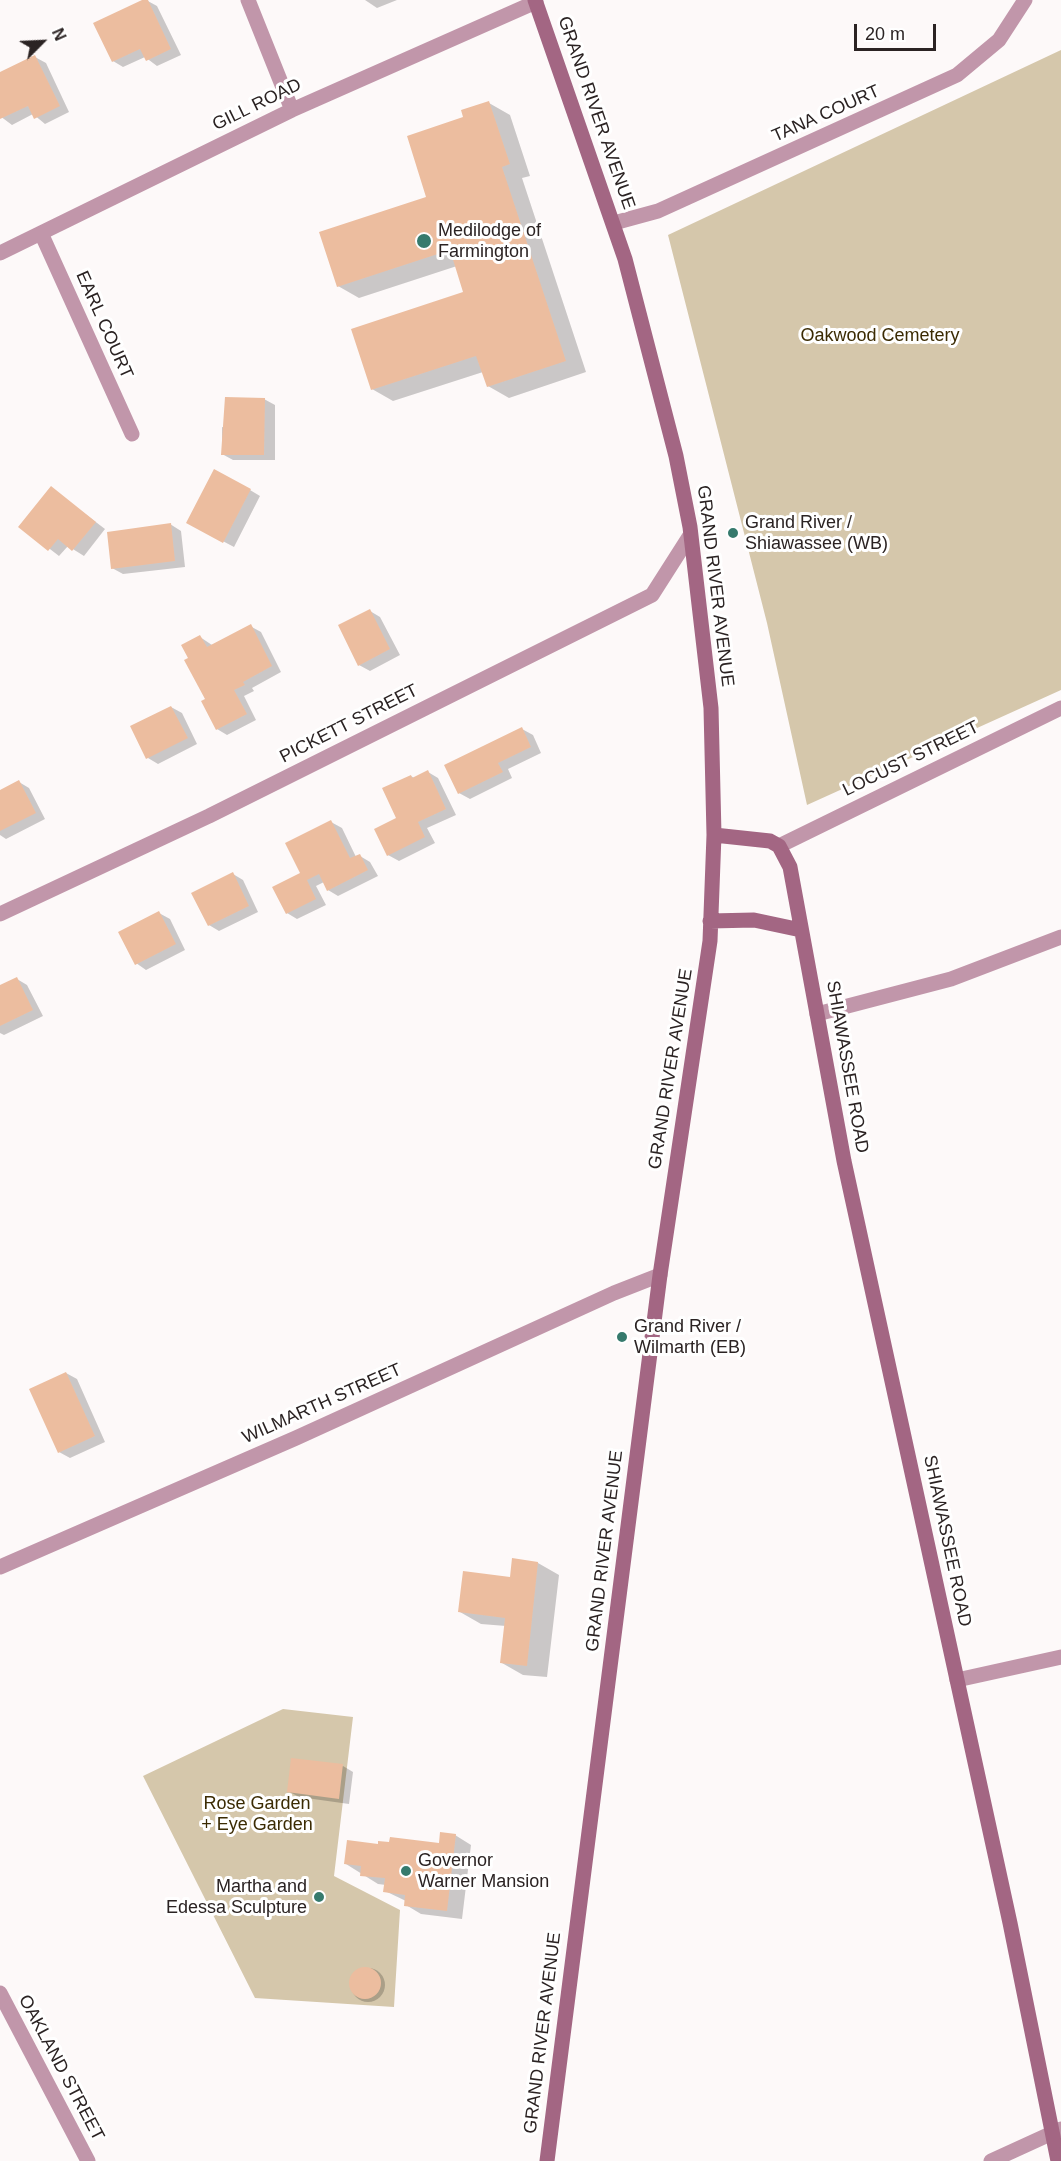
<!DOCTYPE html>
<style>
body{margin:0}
#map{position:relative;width:1061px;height:2161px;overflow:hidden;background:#fdf9f9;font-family:Helvetica,sans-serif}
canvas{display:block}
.north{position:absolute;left:12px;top:12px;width:60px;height:60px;-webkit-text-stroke:4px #fff;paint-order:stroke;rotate:66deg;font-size:16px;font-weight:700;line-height:24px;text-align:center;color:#2b2323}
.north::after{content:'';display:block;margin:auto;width:21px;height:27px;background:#2b2323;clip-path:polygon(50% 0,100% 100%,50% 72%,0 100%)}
.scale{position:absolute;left:854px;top:24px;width:82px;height:27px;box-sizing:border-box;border:3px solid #2b2323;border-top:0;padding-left:8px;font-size:18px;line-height:21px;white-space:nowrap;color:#2b2323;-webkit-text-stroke:4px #fff;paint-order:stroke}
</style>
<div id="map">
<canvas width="1061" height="2161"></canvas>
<div class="north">N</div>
<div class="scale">20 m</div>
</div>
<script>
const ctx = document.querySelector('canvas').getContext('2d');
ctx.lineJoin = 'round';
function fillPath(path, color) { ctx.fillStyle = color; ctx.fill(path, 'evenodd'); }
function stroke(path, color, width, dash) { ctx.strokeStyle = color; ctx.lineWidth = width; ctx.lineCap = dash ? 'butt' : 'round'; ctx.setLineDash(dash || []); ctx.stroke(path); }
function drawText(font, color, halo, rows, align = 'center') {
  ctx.font = font + ' Helvetica,sans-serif'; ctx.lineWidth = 6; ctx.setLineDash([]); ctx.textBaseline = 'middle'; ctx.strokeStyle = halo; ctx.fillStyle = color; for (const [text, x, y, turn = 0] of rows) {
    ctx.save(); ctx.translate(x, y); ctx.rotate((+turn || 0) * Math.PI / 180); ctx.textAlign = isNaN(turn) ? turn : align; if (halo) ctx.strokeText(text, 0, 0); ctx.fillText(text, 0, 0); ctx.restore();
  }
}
fillPath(new Path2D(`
 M 1061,50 L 1061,690 L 807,805 L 767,623 L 668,235 Z
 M 283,1709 L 353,1717 L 334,1876 L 400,1910 L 394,2007 L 255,1998 L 143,1776 Z`), '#d5c7ab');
fillPath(new Path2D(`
 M 146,0 L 157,6 L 181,55 L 157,66 L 145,57 L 123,67 L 113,61 Z
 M 365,0 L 397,0 L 377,8 Z
 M 35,57 L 46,63 L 69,112 L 45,124 L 33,114 L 12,125 L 0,116 L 0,73 Z
 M 489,103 L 510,115 L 530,176 L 522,178 L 586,372 L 509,398 L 488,386 L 483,372 L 393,401 L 372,389 L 465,293 L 457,266 L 359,298 L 338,286 L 428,198 L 465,118 Z
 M 264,399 L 275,405 L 275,460 L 233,460 L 222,454 L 222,427 L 226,428 Z
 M 51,488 L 105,529 L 84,556 L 68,546 L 59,556 L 20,526 Z
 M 250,490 L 260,496 L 234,547 L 198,528 Z
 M 170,524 L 181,531 L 185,567 L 123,574 L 112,568 Z
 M 370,611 L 380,617 L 400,655 L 370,671 L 359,665 Z
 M 250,626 L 261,632 L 281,672 L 252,688 L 254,691 L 244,696 L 256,720 L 227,735 L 217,729 L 190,659 L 200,637 L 212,645 Z
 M 171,707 L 182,713 L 197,744 L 158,764 L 148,758 Z
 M 522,729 L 533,735 L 541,753 L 508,769 L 512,778 L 470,799 L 459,793 Z
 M 428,772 L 438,778 L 456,815 L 427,828 L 435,843 L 399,861 L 388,855 L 411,776 L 414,778 Z
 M 19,782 L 29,788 L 45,819 L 6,839 L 0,835 L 0,792 Z
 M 331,822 L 342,828 L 356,857 L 360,856 L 370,862 L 378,876 L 338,896 L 328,890 L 324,882 L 316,886 L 326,905 L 297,919 L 287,913 L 302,874 Z
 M 233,874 L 243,880 L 258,912 L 219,931 L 209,925 Z
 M 159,913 L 170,919 L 185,950 L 146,970 L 136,963 Z
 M 17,979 L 27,985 L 43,1016 L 4,1035 L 0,1033 L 0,987 Z
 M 66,1373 L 77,1379 L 105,1442 L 70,1458 L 59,1452 Z
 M 513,1560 L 538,1563 L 559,1575 L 547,1677 L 523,1675 L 502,1663 L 506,1626 L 481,1624 L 460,1612 L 511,1578 Z
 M 343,1766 L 353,1772 L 349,1804 L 299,1797 L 288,1791 Z
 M 455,1835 L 471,1845 L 462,1919 L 421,1914 L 406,1905 L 406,1901 L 385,1891 L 386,1885 L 378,1884 L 346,1864 L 380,1845 L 440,1845 Z
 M351 1985a17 17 0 1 1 34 0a17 17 0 1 1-34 0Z`), '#0003');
fillPath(new Path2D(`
 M 142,0 L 148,0 L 171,49 L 146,61 L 140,49 L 112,62 L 93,23 Z
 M 35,55 L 60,106 L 34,119 L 28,106 L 0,119 L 0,72 Z
 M 489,101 L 510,164 L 502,167 L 566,361 L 487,387 L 476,356 L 371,390 L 351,329 L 463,292 L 450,250 L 337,287 L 319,232 L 426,197 L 407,136 L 463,117 L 461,110 Z
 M 225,397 L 265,398 L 264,455 L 221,455 Z
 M 214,469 L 251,489 L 223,543 L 186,523 Z
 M 51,486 L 96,522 L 72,551 L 58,539 L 48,551 L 18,527 Z
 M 171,523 L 175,561 L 111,569 L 107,532 Z
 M 370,609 L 390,649 L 358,666 L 338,625 Z
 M 251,624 L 272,666 L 243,682 L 245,685 L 234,690 L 247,714 L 216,730 L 201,701 L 205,699 L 184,660 L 188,658 L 181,645 L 200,635 L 207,647 Z
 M 171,706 L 188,738 L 146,759 L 130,726 Z
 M 522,727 L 531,747 L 498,763 L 503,772 L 458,794 L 444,765 Z
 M 428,770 L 446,809 L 418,822 L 425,837 L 387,856 L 374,829 L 396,818 L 382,788 L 411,775 L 412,778 Z
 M 19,780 L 36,813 L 0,831 L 0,790 Z
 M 331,820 L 350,858 L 360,854 L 368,870 L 327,891 L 319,874 L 307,880 L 316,899 L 286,914 L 272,887 L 300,873 L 285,843 Z
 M 233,872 L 249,906 L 208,926 L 191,893 Z
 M 159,911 L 176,944 L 135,965 L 118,932 Z
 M 17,977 L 33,1010 L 0,1026 L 0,985 Z
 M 66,1372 L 95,1436 L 58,1453 L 29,1389 Z
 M 512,1558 L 538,1562 L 527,1666 L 500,1663 L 505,1618 L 458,1612 L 463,1571 L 510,1577 Z
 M 291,1758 L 343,1764 L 339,1799 L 287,1792 Z
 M 440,1832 L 456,1834 L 447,1911 L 404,1906 L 405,1895 L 383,1892 L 385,1878 L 360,1876 L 361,1866 L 344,1864 L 347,1840 L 378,1844 L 378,1841 L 389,1842 L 390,1837 L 439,1843 Z
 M349 1983a16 16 0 1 1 32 0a16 16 0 1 1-32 0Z`), '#ecbd9f');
stroke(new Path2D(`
 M 248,0 L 292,110
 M 614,223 L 658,211 L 957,75 L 999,40 L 1025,0
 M 41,233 L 132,434
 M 0,253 L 292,110 L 536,2
 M 779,846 L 1061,708
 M 0,914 L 209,816 L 652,595 L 689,537
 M 817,1014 L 951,979 L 1061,937
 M 0,1567 L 296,1438 L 614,1293 L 660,1275
 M 957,1680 L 1061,1657
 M 0,1993 L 88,2161
 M 991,2161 L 1061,2129`), '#c196aa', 15);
stroke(new Path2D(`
 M 535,0 L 625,259 L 676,456 L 690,527 L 711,708 L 714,835 L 710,941 L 660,1275 L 547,2161
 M 714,835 L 770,841 L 779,846 L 790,867 L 844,1161 L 1010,1923 L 1058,2161
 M 710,921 L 754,920 L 801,930`), '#a36683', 15);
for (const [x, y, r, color] of [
 [424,241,8,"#367a6d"],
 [733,533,6,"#367a6d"],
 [622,1337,6,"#367a6d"],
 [406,1871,6,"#367a6d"],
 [319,1897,6,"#367a6d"]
]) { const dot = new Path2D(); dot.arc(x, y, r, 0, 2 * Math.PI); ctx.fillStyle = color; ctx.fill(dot); stroke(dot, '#fff', 2); }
drawText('18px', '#2b2323', '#fff', [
 ["GILL ROAD",257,105,-26],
 ["GRAND RIVER AVENUE",596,113,71],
 ["TANA COURT",826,114,-24],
 ["EARL COURT",104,325,66],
 ["GRAND RIVER AVENUE",715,586,83],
 ["PICKETT STREET",349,724,-27],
 ["LOCUST STREET",911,759,-26],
 ["SHIAWASSEE ROAD",847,1067,80],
 ["GRAND RIVER AVENUE",671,1069,-81],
 ["WILMARTH STREET",322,1404,-24],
 ["SHIAWASSEE ROAD",947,1541,78],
 ["GRAND RIVER AVENUE",605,1551,-83],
 ["GRAND RIVER AVENUE",543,2033,-83],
 ["OAKLAND STREET",61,2068,62]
]);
drawText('18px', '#2b2323', '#fff', [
 ["Medilodge of",438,231],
 ["Farmington",438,252],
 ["Grand River /",745,523],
 ["Shiawassee (WB)",745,544],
 ["Grand River /",634,1327],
 ["Wilmarth (EB)",634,1348],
 ["Governor",418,1861],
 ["Warner Mansion",418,1882],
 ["Martha and",307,1887,"right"],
 ["Edessa Sculpture",307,1908,"right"]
], 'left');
drawText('18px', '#3b2b03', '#fff', [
 ["Oakwood Cemetery",880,336],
 ["Rose Garden",257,1804],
 ["+ Eye Garden",257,1825]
]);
</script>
